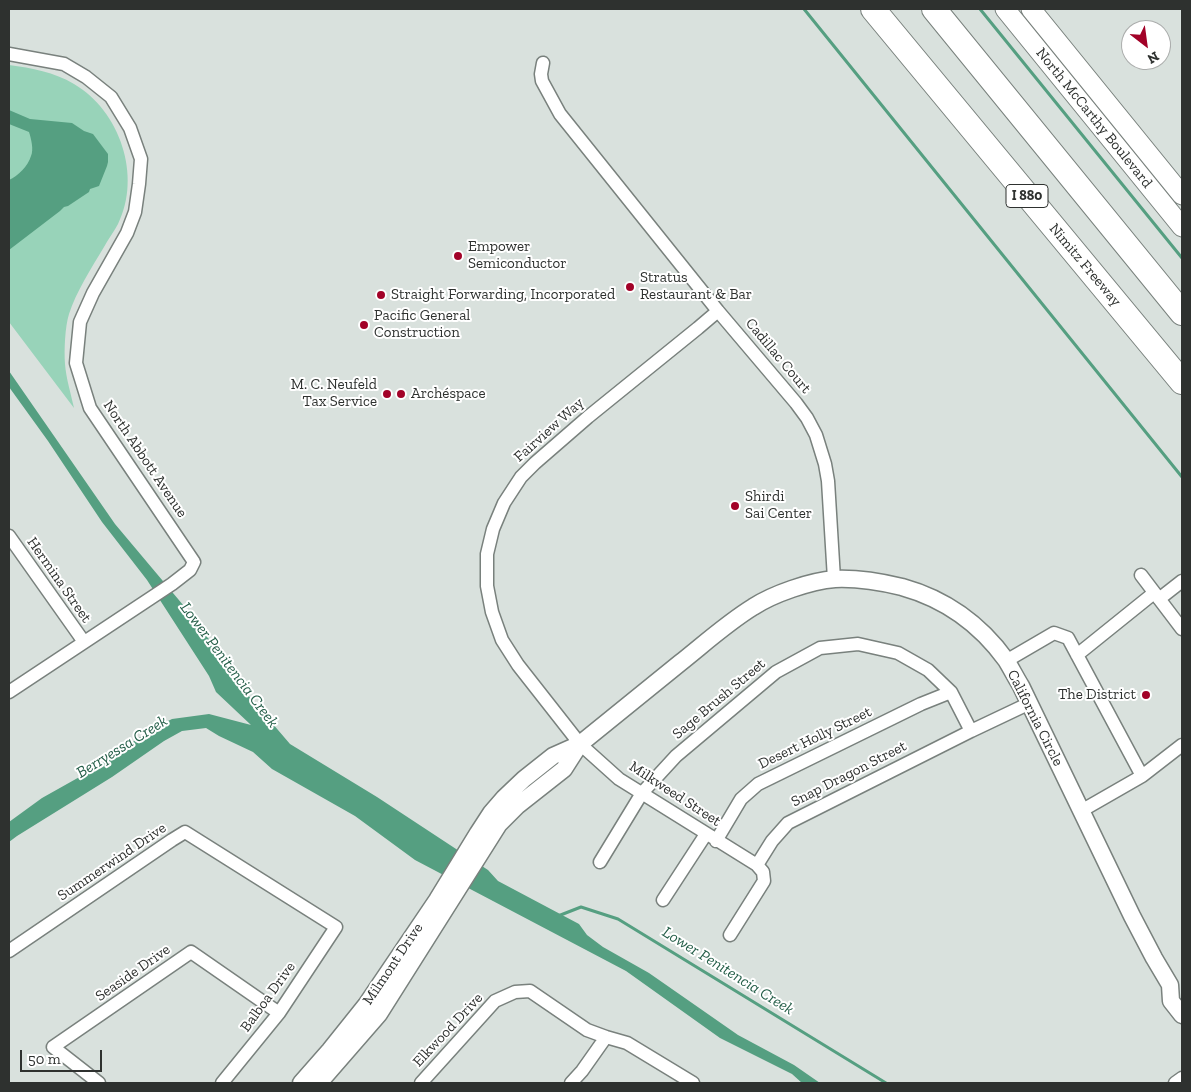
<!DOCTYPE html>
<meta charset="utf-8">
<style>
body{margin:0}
#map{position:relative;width:1191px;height:1092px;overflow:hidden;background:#d9e1dd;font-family:"Zilla Slab",serif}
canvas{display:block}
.frame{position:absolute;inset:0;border:10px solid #2e312f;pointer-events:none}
.north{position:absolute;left:1121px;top:20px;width:50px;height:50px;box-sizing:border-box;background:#fff;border:1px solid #abadac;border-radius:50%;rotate:150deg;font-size:14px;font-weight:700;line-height:20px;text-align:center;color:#2e312f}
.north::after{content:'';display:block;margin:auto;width:18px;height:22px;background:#a20228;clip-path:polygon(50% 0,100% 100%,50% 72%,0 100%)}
.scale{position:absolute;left:20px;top:1050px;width:82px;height:22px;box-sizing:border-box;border:2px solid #2e312f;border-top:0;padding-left:6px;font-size:15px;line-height:18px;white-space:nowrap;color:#2e312f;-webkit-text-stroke:4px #fff;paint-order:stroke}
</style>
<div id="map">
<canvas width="1191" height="1092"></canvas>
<div class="frame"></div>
<div class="north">N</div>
<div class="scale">50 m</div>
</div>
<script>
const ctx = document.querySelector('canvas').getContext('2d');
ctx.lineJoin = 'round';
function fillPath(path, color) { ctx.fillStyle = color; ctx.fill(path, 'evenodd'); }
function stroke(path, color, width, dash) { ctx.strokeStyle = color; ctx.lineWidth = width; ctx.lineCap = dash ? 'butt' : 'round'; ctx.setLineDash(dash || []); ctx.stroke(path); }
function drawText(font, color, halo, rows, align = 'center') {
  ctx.font = font + ' "Zilla Slab",serif'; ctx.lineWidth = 4; ctx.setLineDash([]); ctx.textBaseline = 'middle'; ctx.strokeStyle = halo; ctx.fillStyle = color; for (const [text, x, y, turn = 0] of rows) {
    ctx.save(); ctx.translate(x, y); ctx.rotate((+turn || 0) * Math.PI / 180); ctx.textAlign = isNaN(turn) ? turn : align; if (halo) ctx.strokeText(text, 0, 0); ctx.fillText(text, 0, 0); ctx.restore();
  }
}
fillPath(new Path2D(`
 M 9,65 C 32,68 54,72 74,84 C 120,111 142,176 118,224 C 114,232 108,239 104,247 C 92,267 76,292 69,314 C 65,327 64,350 65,364 C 66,378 71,394 74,408 L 9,322 Z`), '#98d3b9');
fillPath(new Path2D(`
 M 9,110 L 30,119 L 72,123 L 84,131 L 93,134 L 108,154 L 108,162 L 107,166 L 99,186 L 90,189 L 89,192 L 68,206 L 64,207 L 60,211 L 9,250 L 9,180 C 18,176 28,166 31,156 C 34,150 31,138 29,132 L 9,124 Z
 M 9,371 L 115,524 L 194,618 L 248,695 L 290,744 L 377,797 L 488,870 L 498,881 L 579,924 L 587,935 L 603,947 L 649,973 L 738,1035 L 794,1065 L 820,1083 L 802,1083 L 792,1074 L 720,1038 L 626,971 L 415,860 L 355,816 L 272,769 L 253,752 L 219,736 L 206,728 L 182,731 L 164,741 L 112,777 L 17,836 L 9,842 L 9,822 L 42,798 L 83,775 L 154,728 L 172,719 L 209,714 L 251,725 L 216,692 L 209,676 L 147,580 L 102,522 L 48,441 L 9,387 Z`), '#559f81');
stroke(new Path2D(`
 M 804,9 L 1182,477
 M 980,9 L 1182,258
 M 558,916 L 581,907 L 618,919 L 886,1083`), '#559f81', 3);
const minor = new Path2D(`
 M 9,54 L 64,64 L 86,77 L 111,97 L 130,128 L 141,159 L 139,184 L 135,212 L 127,233 L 93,293 L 80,322 L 76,363 L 90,408 L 194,562 L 190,570 L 172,584 L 9,692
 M 543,63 L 541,74 L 542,81 L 560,114 L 718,311 L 796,403 L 807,418 L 816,435 L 825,464 L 828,481 L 834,579
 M 718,311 L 698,328 L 588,417 L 535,463 L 521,477 L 504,503 L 493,529 L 487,554 L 487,586 L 492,612 L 502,640 L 518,665 L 580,744 L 619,779 L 757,865 L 763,872 L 764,881 L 730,935
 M 9,536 L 84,642
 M 1141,575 L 1182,629
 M 1159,599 L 1182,581
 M 1077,655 L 1154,593
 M 1006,661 L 1054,633 L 1068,638 L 1142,776
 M 1081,811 L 1142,776 L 1182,745
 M 716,841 L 741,799 L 758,784 L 921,704 L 951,692
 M 600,862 L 642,793 L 676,756 L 776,672 L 820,648 L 858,644 L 898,653 L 928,670 L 951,692 L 971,731
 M 757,865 L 772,841 L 788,823 L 971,731 L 1030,703
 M 663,900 L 706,834
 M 9,951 L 172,840 L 185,832 L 336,927 L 279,1013 L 222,1083
 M 99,1083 L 53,1047 L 191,952 L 279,1013
 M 421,1083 L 495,1001 L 515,992 L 530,991 L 587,1030 L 606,1037 L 627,1043 L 693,1083
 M 571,1083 L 582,1071 L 606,1037
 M 1175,1083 L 1182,1078`);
const tertiary = new Path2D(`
 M 301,1083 L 330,1050 L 366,1005 L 437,900 L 478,833 L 491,813 L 504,798 L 524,779 L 553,756 L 580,744 C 613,717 647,690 680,663 C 704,644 727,623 753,607 C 773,594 810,581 835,579 C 857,578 881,582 902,587 C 945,599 980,624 1006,660 C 1011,668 1016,678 1021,686 L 1132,916 L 1154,958 L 1170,985 L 1171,1001 L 1182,1015
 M 319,1083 L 379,1014 L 499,824 L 517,806 L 564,769 L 580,744`);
const secondary = new Path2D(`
 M 1005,9 L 1182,227
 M 1031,9 L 1182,195`);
const motorway = new Path2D(`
 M 873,9 L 1182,382
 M 934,9 L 1182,313`);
stroke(minor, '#79817d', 15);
stroke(tertiary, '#79817d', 19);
stroke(secondary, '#79817d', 21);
stroke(motorway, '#79817d', 26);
stroke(minor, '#fff', 12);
stroke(tertiary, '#fff', 16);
stroke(secondary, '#fff', 19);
stroke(motorway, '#fff', 24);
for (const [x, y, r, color] of [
 [458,256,5,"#a20228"],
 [630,287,5,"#a20228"],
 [381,295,5,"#a20228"],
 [364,325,5,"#a20228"],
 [387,394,5,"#a20228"],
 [401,394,5,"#a20228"],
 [735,506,5,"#a20228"],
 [1146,695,5,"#a20228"]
]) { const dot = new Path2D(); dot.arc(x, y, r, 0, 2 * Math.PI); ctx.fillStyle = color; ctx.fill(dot); stroke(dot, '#fff', 2); }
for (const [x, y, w] of [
 [1027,196,42]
]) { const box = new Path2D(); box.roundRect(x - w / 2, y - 11.5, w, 23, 4); ctx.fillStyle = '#fff'; ctx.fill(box); stroke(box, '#2e312f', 1); }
drawText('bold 14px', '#2e312f', null, [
 ["I 880",1027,196]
]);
drawText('15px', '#2e312f', '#fff', [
 ["North McCarthy Boulevard",1094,118,51],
 ["Nimitz Freeway",1085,265,50],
 ["Cadillac Court",778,356,50],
 ["Fairview Way",549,430,-42],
 ["North Abbott Avenue",145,459,56],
 ["Hermina Street",59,580,55],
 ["Sage Brush Street",719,699,-40],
 ["California Circle",1035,718,63],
 ["Desert Holly Street",815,738,-26],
 ["Snap Dragon Street",849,774,-27],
 ["Milkweed Street",675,794,33],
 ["Summerwind Drive",112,862,-34],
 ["Milmont Drive",393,964,-56],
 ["Seaside Drive",133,973,-35],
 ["Balboa Drive",268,997,-54],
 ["Elkwood Drive",448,1030,-47]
]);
drawText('15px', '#2e312f', '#fff', [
 ["Empower",468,247],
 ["Semiconductor",468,264],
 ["Stratus",640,278],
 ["Restaurant & Bar",640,295],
 ["Straight Forwarding, Incorporated",391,295],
 ["Pacific General",374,316],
 ["Construction",374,333],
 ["M. C. Neufeld",377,385,"right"],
 ["Tax Service",377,402,"right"],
 ["Archéspace",411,394],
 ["Shirdi",745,497],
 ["Sai Center",745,514],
 ["The District",1136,695,"right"]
], 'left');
drawText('italic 16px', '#245e48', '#fff', [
 ["Lower Penitencia Creek",229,665,53],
 ["Berryessa Creek",122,747,-32],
 ["Lower Penitencia Creek",728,971,32]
]);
</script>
